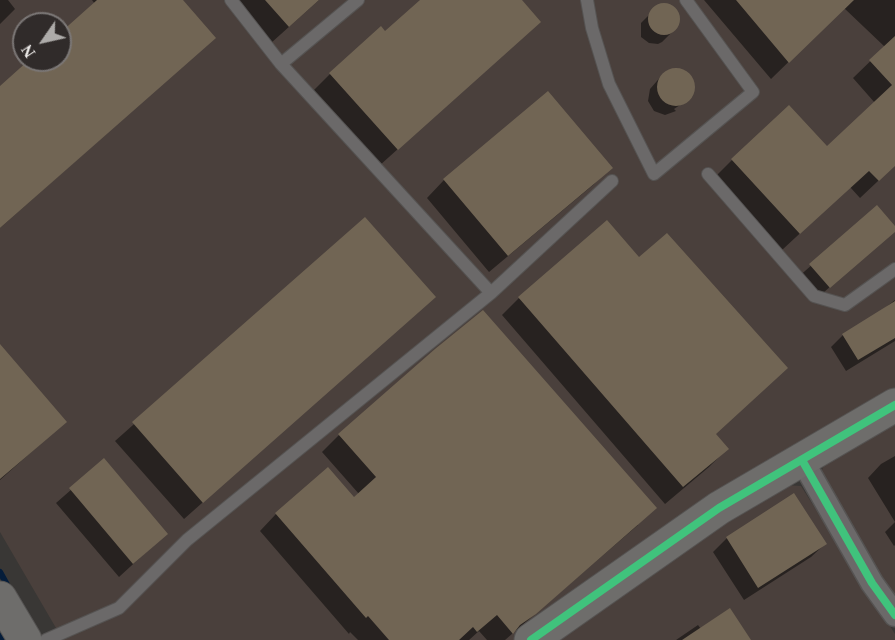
<!DOCTYPE html>
<style>
body{margin:0}
#map{position:relative;width:895px;height:640px;overflow:hidden;background:#393735;font-family:Georgia,serif}
canvas{display:block}
.north{position:absolute;left:12px;top:12px;width:60px;height:60px;box-sizing:border-box;background:#302b2a;border:2px solid #7b7776;border-radius:50%;rotate:236deg;font-size:16px;font-weight:700;line-height:24px;text-align:center;color:#ebe9e7}
.north::after{content:'';display:block;margin:auto;width:21px;height:27px;background:#adaba9;clip-path:polygon(50% 0,100% 100%,50% 72%,0 100%)}
</style>
<div id="map">
<canvas width="895" height="640"></canvas>
<div class="north">N</div>
</div>
<script>
const ctx = document.querySelector('canvas').getContext('2d');
ctx.lineJoin = 'round';
function fillPath(path, color) { ctx.fillStyle = color; ctx.fill(path, 'evenodd'); }
function stroke(path, color, width, dash) { ctx.strokeStyle = color; ctx.lineWidth = width; ctx.lineCap = dash ? 'butt' : 'round'; ctx.setLineDash(dash || []); ctx.stroke(path); }
fillPath(new Path2D(`
 M 0,0 L 895,0 L 895,393 L 613,567 L 514,640 L 63,640 L 0,532 ZM 24,24 L 60,24 L 60,60 L 24,60 Z
 M 895,414 L 895,601 L 818,478 L 831,451 Z
 M 784,485 L 801,486 L 895,634 L 895,640 L 552,640 L 720,523 Z`), '#4a403c');
fillPath(new Path2D(`
 M 0,0 L 8,0 L 15,9 L 0,24 Z
 M 92,0 L 181,0 L 214,38 L 0,228 L 0,88 L 31,60 L 60,60 L 60,35 L 95,4 Z
 M 232,0 L 319,0 L 271,43 Z
 M 422,0 L 520,0 L 539,22 L 379,166 L 313,91 L 330,74 L 385,33 Z
 M 704,0 L 895,0 L 895,165 L 860,198 L 850,187 L 782,250 L 715,177 L 732,160 L 827,148 L 875,103 L 853,78 L 885,47 L 844,8 L 771,79 Z
 M 667,5 L 675,10 L 679,19 L 676,28 L 662,42 L 658,44 L 649,43 L 641,37 L 641,23 L 658,6 Z
 M 674,69 L 685,71 L 693,80 L 693,92 L 686,102 L 686,101 L 674,109 L 676,111 L 665,115 L 654,111 L 648,101 L 650,89 L 663,74 Z
 M 548,93 L 610,168 L 593,185 L 489,272 L 427,198 L 444,180 Z
 M 877,207 L 895,230 L 815,300 L 796,279 Z
 M 365,219 L 434,297 L 184,519 L 115,441 Z
 M 519,298 L 715,435 L 727,449 L 709,467 L 665,504 L 502,315 Z
 M 895,300 L 895,341 L 846,371 L 831,347 L 843,335 L 877,314 Z
 M 0,346 L 65,422 L 0,480 Z
 M 339,435 L 638,525 L 505,640 L 487,640 L 479,631 L 469,640 L 358,640 L 350,632 L 349,634 L 260,531 L 276,514 L 354,499 L 359,494 L 322,452 Z
 M 895,456 L 895,522 L 868,478 L 881,464 Z
 M 104,461 L 166,534 L 119,577 L 56,503 Z
 M 895,522 L 895,545 L 894,546 L 885,532 Z
 M 727,538 L 825,544 L 811,557 L 744,600 L 713,552 Z
 M 698,625 L 701,629 L 744,640 L 676,640 Z`), '#0007');
stroke(new Path2D(`
 M 0,572 L 10,590
 M 0,634 L 4,640`), '#051d3a', 6);
fillPath(new Path2D(`
 M 97,0 L 183,0 L 216,38 L 0,228 L 0,86 L 29,60 L 60,60 L 60,33 Z
 M 265,0 L 319,0 L 289,27 Z
 M 420,0 L 522,0 L 541,22 L 398,150 L 329,73 L 381,26 L 385,31 Z
 M 736,0 L 854,0 L 789,63 Z
 M648 19a16 16 0 1 1 32 0a16 16 0 1 1-32 0Z
 M 895,36 L 895,166 L 879,181 L 869,171 L 800,234 L 731,159 L 789,105 L 827,146 L 892,85 L 869,60 Z
 M657 87a19 19 0 1 1 38 0a19 19 0 1 1-38 0Z
 M 548,91 L 613,168 L 508,256 L 443,179 Z
 M 877,205 L 895,226 L 895,232 L 830,288 L 809,264 Z
 M 365,217 L 436,297 L 203,503 L 132,422 Z
 M 607,220 L 639,257 L 667,233 L 788,368 L 716,434 L 729,449 L 683,487 L 518,297 Z
 M 895,301 L 895,338 L 858,360 L 842,334 Z
 M 483,310 L 657,508 L 536,614 L 520,625 L 513,634 L 497,615 L 477,632 L 473,627 L 459,640 L 389,640 L 368,616 L 366,618 L 275,513 L 328,467 L 354,497 L 376,477 L 338,434 L 435,349 Z
 M 0,344 L 67,422 L 0,479 Z
 M 104,458 L 168,534 L 133,564 L 69,488 Z
 M 794,493 L 827,544 L 758,588 L 726,537 Z
 M 730,608 L 751,640 L 682,640 Z`), '#716554');
const lane = new Path2D(`
 M 231,0 L 281,64 L 491,293
 M 587,0 L 592,28 L 609,84 L 654,174 L 753,92 L 686,0
 M 281,64 L 358,0
 M 708,174 L 814,296 L 845,305 L 895,269
 M 46,640 L 119,608 L 187,540 L 491,293 L 612,181`);
const street = new Path2D(`
 M 802,460 L 872,583 L 895,615`);
const secondary = new Path2D(`
 M 0,598 L 25,640
 M 531,640 L 719,508 L 895,405`);
stroke(lane, '#555352', 14);
stroke(street, '#555352', 25);
stroke(secondary, '#555352', 35);
stroke(lane, '#6b6969', 12);
stroke(street, '#6b6969', 22);
stroke(secondary, '#6e6d6b', 33);
stroke(new Path2D(`
 M 802,460 L 872,583 L 895,615
 M 531,640 L 719,508 L 895,405`), '#40c37c', 8);
</script>
